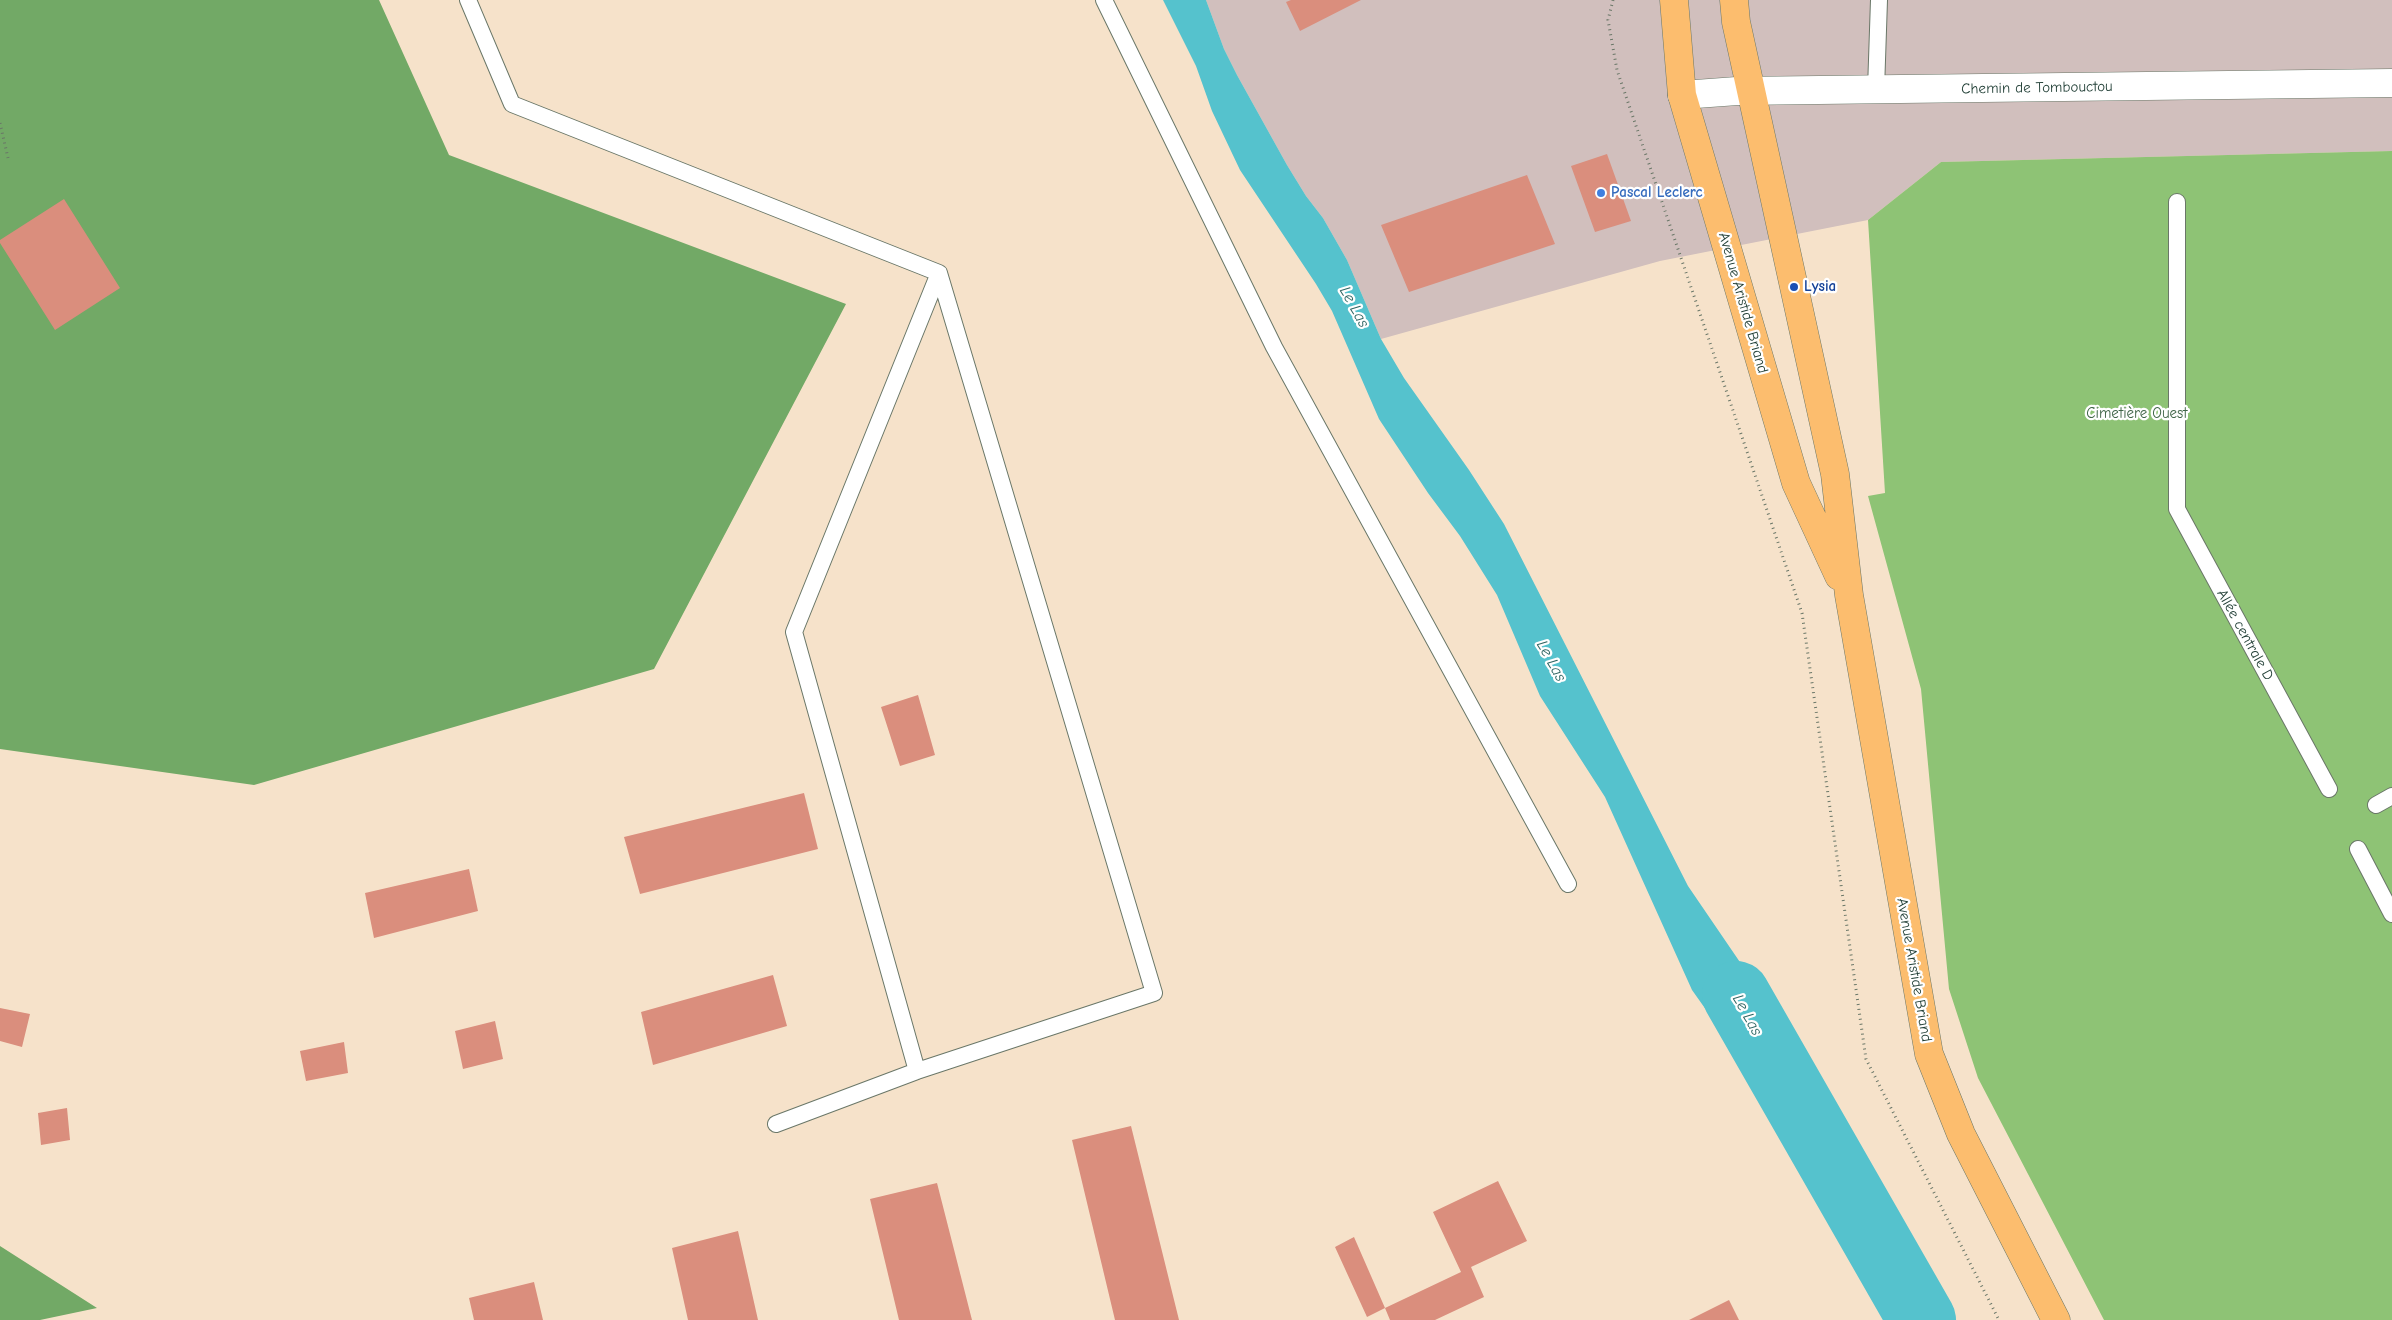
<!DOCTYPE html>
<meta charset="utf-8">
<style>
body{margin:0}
canvas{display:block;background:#f6e2ca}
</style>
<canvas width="2392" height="1320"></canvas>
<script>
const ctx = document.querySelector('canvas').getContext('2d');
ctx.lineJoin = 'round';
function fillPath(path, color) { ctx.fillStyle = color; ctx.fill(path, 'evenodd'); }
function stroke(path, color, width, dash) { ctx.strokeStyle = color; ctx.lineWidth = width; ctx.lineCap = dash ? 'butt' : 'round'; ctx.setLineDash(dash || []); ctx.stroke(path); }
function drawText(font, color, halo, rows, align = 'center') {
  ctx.font = font + ' "Comic Neue",sans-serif'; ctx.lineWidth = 4.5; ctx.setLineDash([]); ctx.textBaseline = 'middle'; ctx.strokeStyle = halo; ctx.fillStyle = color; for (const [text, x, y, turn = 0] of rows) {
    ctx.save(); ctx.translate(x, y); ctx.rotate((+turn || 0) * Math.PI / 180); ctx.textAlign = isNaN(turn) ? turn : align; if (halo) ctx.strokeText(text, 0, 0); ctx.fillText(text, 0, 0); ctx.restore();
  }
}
fillPath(new Path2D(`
 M 1206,0 L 2392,0 L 2392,151 L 1941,162 L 1868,220 L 1660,261 L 1381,339 L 1347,260 L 1323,218 L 1306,196 L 1287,165 L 1237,75 L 1224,49 Z`), '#d1bfbd');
fillPath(new Path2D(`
 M 2392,151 L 2392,1320 L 2104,1320 L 1978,1078 L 1949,989 L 1921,689 L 1868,496 L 1885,493 L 1868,220 L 1941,162 Z`), '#8ec375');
fillPath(new Path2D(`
 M 0,0 L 379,0 L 449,155 L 846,304 L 654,669 L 254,785 L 0,749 Z
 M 0,1247 L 0,1246 L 97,1308 L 40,1320 L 0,1320 Z`), '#72a966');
fillPath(new Path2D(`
 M 1163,0 L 1206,0 L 1224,49 L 1237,75 L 1287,165 L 1306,196 L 1323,218 L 1347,260 L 1381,339 L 1404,378 L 1469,470 L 1504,524 L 1688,886 L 1746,971 L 1785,1041 L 1801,1065 L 1763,1090 L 1692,990 L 1605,797 L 1540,696 L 1497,595 L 1460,536 L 1428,493 L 1379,419 L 1332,311 L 1316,284 L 1240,170 L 1212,111 L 1196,66 Z
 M 1822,1096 L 1889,1213 L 1940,1320 L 1908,1320 L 1862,1249 L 1836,1192 L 1789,1116 Z`), '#55c2cd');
stroke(new Path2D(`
 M 1736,995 L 1922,1320`), '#55c2cd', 68);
fillPath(new Path2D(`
 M 1291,0 L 1361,0 L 1300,31 L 1286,2 Z
 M 1607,154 L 1631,221 L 1595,232 L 1571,166 Z
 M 1527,175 L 1555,244 L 1409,292 L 1381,225 Z
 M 64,199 L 120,288 L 55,330 L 0,243 L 0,240 Z
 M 918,695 L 935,755 L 900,766 L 881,707 Z
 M 804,793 L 818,849 L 640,894 L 624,837 Z
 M 469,869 L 478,911 L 374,938 L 365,893 Z
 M 773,975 L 787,1026 L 653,1065 L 641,1012 Z
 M 0,1008 L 30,1014 L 22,1047 L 0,1041 Z
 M 495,1021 L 503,1059 L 463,1069 L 455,1031 Z
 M 344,1042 L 348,1073 L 306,1081 L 300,1051 Z
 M 67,1108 L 70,1140 L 41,1145 L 38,1113 Z
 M 1131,1126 L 1179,1320 L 1115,1320 L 1072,1140 Z
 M 1498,1181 L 1527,1241 L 1471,1267 L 1484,1297 L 1435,1320 L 1390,1320 L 1385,1308 L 1461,1272 L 1433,1212 Z
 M 937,1183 L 972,1320 L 899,1320 L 870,1199 Z
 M 738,1231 L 758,1320 L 688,1320 L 672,1248 Z
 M 1354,1237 L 1385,1308 L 1367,1317 L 1335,1247 Z
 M 534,1282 L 543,1320 L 474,1320 L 469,1298 Z
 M 1729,1300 L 1739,1320 L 1689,1320 Z`), '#da8e7d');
const lane = new Path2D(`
 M 468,0 L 512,104 L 939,273 L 1154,993 L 917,1071 L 776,1124
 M 1104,0 L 1274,347 L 1568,884
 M 1876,90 L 1879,0
 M 2177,202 L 2177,509 L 2329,789
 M 2376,805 L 2392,796
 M 2358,849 L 2392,914
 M 917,1071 L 794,632 L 939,273`);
const street = new Path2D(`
 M 1682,95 L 1737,91 L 2392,83`);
const primary = new Path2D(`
 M 1674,0 L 1682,95 L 1796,483 L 1839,576
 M 1734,0 L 1736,22 L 1835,474 L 1849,595 L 1929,1054 L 1961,1134 L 2056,1320`);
stroke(lane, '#6a7768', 18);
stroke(street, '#6a7768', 29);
stroke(primary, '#6a7768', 29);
stroke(new Path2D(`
 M 1613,0 L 1608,20 L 1617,70 L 1802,613 L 1866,1059 L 1999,1320
 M 0,123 L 8,158`), '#6a7768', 3, [1, 4]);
stroke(lane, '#fff', 16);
stroke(street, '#fff', 28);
stroke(primary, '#fcbd6e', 28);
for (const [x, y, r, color] of [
 [1601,193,5,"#3f7fe0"],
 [1794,287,5,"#1a4fb4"]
]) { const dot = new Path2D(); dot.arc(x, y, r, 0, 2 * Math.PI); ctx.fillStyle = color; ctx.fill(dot); stroke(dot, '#fff', 2); }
drawText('15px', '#1f3d34', '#fff', [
 ["Chemin de Tombouctou",2037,88,-1],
 ["Avenue Aristide Briand",1743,303,74],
 ["Allée centrale D",2245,635,61],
 ["Avenue Aristide Briand",1914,970,80]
]);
drawText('bold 15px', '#366cbe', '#fff', [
 ["Pascal Leclerc",1611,193]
], 'left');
drawText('bold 15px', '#164399', '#fff', [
 ["Lysia",1804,287]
], 'left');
drawText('15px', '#406548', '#fff', [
 ["Cimetière Ouest",2137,414]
]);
drawText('italic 16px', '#2f6562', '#fff', [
 ["Le Las",1354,307,61],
 ["Le Las",1551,661,61],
 ["Le Las",1747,1015,61]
]);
</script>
